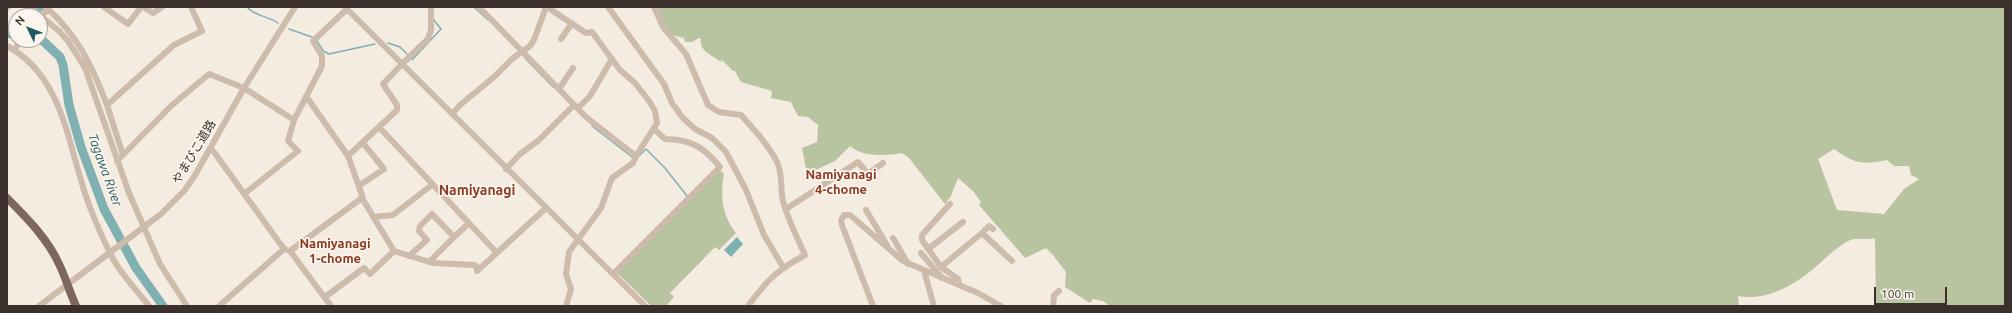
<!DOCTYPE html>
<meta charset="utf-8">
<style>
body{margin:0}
#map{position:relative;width:2012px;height:313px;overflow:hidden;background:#f4ebe1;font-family:Ubuntu,sans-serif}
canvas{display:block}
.frame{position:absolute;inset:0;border:8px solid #3b302b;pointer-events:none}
.north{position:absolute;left:8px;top:8px;width:40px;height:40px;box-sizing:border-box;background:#fbf5ee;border:1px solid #aea6a0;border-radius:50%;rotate:313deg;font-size:11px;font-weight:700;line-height:16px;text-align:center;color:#3b302b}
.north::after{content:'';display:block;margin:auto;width:14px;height:18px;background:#1f5a5e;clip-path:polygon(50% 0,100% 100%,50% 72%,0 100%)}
.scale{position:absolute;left:1874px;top:287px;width:73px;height:18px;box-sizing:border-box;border:2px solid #3b302b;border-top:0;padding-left:5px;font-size:12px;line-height:14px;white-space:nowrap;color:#3b302b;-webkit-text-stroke:3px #fbf5ee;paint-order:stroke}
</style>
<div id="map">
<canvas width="2012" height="313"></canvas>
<div class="frame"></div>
<div class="north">N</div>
<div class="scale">100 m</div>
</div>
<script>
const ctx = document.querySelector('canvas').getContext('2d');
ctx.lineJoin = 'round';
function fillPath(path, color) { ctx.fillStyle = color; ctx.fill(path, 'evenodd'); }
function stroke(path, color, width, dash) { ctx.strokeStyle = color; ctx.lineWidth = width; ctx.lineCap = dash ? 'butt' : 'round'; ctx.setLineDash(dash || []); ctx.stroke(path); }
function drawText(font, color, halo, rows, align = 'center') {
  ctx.font = font + ' Ubuntu,"Noto Sans JP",sans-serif'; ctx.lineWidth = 3.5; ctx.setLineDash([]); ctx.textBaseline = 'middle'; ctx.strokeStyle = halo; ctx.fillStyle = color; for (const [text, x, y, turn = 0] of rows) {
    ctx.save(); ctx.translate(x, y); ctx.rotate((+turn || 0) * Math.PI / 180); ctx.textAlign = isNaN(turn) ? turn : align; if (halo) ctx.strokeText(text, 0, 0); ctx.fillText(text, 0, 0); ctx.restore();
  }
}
fillPath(new Path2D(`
 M 656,7 L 2005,7 L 2005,306 L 1876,306 L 1875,238 C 1866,241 1858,236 1848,241 C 1834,249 1824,260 1812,270 C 1791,287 1765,301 1738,296 L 1739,306 L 1110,306 L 1103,301 L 1093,299 L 1090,303 L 1065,287 L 1066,272 L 1053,255 L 1046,248 L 1025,258 L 979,205 L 981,202 L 973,191 L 958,178 L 951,196 L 945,204 L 909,158 L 902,153 C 888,156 861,157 850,146 L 835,161 L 807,174 L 802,148 L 817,142 L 818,125 L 808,117 L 798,116 L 791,102 L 771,98 L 772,91 L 741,82 L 735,71 L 733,71 L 722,60 L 721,62 C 712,55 699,51 701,39 L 699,38 L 692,42 L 685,42 L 684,38 C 665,35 663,24 656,7 ZM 1834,149 C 1855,164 1862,165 1887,160 L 1894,166 L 1909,166 L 1911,175 L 1919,179 L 1904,189 L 1884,214 L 1837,210 L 1818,159 Z
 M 720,170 L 724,174 C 720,196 722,215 736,233 L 719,250 L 715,247 L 670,293 L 674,297 L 666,306 L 651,306 L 616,272 Z`), '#b8c4a0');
fillPath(new Path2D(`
 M 737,237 L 743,244 L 731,257 L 724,250 Z`), '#7fb0b2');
stroke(new Path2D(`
 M 247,7 C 254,16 268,16 278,23
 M 474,7 L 488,20
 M 289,29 L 312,37
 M 317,41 L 323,51 L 329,54 L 375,44
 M 388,43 L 400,47 L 407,54
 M 525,58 L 553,87
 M 412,60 L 441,29 L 433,19
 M 592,126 L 632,157
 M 639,156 L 646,149 L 665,168 L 687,196`), '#7fb0b2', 1.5);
stroke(new Path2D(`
 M 25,16 L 40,7
 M 7,33 L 16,35
 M 40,38 L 60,57 L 63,65 L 69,105 L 81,147 L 104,209 L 136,268 L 163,306`), '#7fb0b2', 9);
stroke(new Path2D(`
 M 30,7 L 59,31 L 68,41 L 85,68 L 129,193 L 160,264 L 187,306
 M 104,7 L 128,24 L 141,7
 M 143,7 L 153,13 L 162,7
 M 345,7 L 645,306
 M 479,7 L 586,117 L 636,156
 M 547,7 L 586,33 L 592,32 L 620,70 L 635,83 L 649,101 L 655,111 L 657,123 L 636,156 L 633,163 L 612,178 L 601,208 L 569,252 L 566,274 L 571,289 L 566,306
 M 608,7 L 664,84 L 672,103 L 683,118 L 695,129 L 712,138 L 726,152 L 746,190 L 764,235 L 783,267
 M 654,7 L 663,27 L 686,54 L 708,105 L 719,112 L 741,115 C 754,130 768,144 777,162 C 783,174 780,188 783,201 C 788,220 797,237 805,255 C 776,271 768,279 748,306
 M 7,8 L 8,7
 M 42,16 L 48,9 C 78,36 93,68 107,105 L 174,45 L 202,31 L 191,7
 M 561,39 L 572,23
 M 7,46 C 61,75 67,138 84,190 C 90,210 99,230 108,249 C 117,270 135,288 149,306
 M 14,50 L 21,40
 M 559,89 L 573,68
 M 107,105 L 123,155
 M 578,108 L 590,96 L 612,59
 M 452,114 L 460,105 L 494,77 L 513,58 L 530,46 L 534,40 L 546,7
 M 379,127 L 497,253
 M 210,148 L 214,152 L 284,249 L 290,251 L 331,306
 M 348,156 L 397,110 L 397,105 L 383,84 L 402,64 L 428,39 L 431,30 L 431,7
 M 117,161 L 171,106 L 209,74 L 244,88 L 294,120
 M 506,169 L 520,154 L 539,140 L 574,105
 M 360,185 L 384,169 L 363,143
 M 244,194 L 298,151 L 288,141 L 294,120 L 322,66 L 322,56 L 313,41 L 347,9
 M 362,198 L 394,251 L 433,263 L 474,265 L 476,266 L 477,271 L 546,208
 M 950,204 L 922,235 L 922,240 L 941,267 L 958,279 L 959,285
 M 786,209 L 858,162 L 868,174 L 883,163
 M 866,210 L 887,245
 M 373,217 L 393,215 L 433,184
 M 982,233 L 989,226 L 993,229
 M 893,238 L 908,264
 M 928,249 L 963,222
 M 290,251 L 362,198 L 362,195 L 348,156 L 306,96
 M 921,253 L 942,278
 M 409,256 L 427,240 L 419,231 L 420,226 L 432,214 L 454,237 L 469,223
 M 429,262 L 454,237
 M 941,267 L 982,233 L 1012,261
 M 924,271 L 934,306
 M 613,274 L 720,167 C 704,147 690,139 665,139 L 654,129
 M 325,297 L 364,268 L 370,274 L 394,251
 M 39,306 L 161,214 L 184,191 L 194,177 L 244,88 L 295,7
 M 219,306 L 284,249
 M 873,306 L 842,225 L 841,220 L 844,215 L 850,215 L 903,261 L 978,293 L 1001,306
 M 1053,306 L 1054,295 L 1059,291`), '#cdbbac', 6);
stroke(new Path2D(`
 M 7,198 C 27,218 48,239 60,266 C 66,279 70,293 76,306`), '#7d675c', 8);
drawText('12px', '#3b302b', '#fbf5ee', [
 ["やまびこ道路",194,152,-59]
]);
drawText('italic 13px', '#1f5a5e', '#fbf5ee', [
 ["Tagawa River",105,170,70]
]);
drawText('bold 13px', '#8c3b22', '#fbf5ee', [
 ["Namiyanagi",841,175],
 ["4-chome",841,190],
 ["Namiyanagi",335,244],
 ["1-chome",335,259]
]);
drawText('bold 14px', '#8c3b22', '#fbf5ee', [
 ["Namiyanagi",477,190]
]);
</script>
